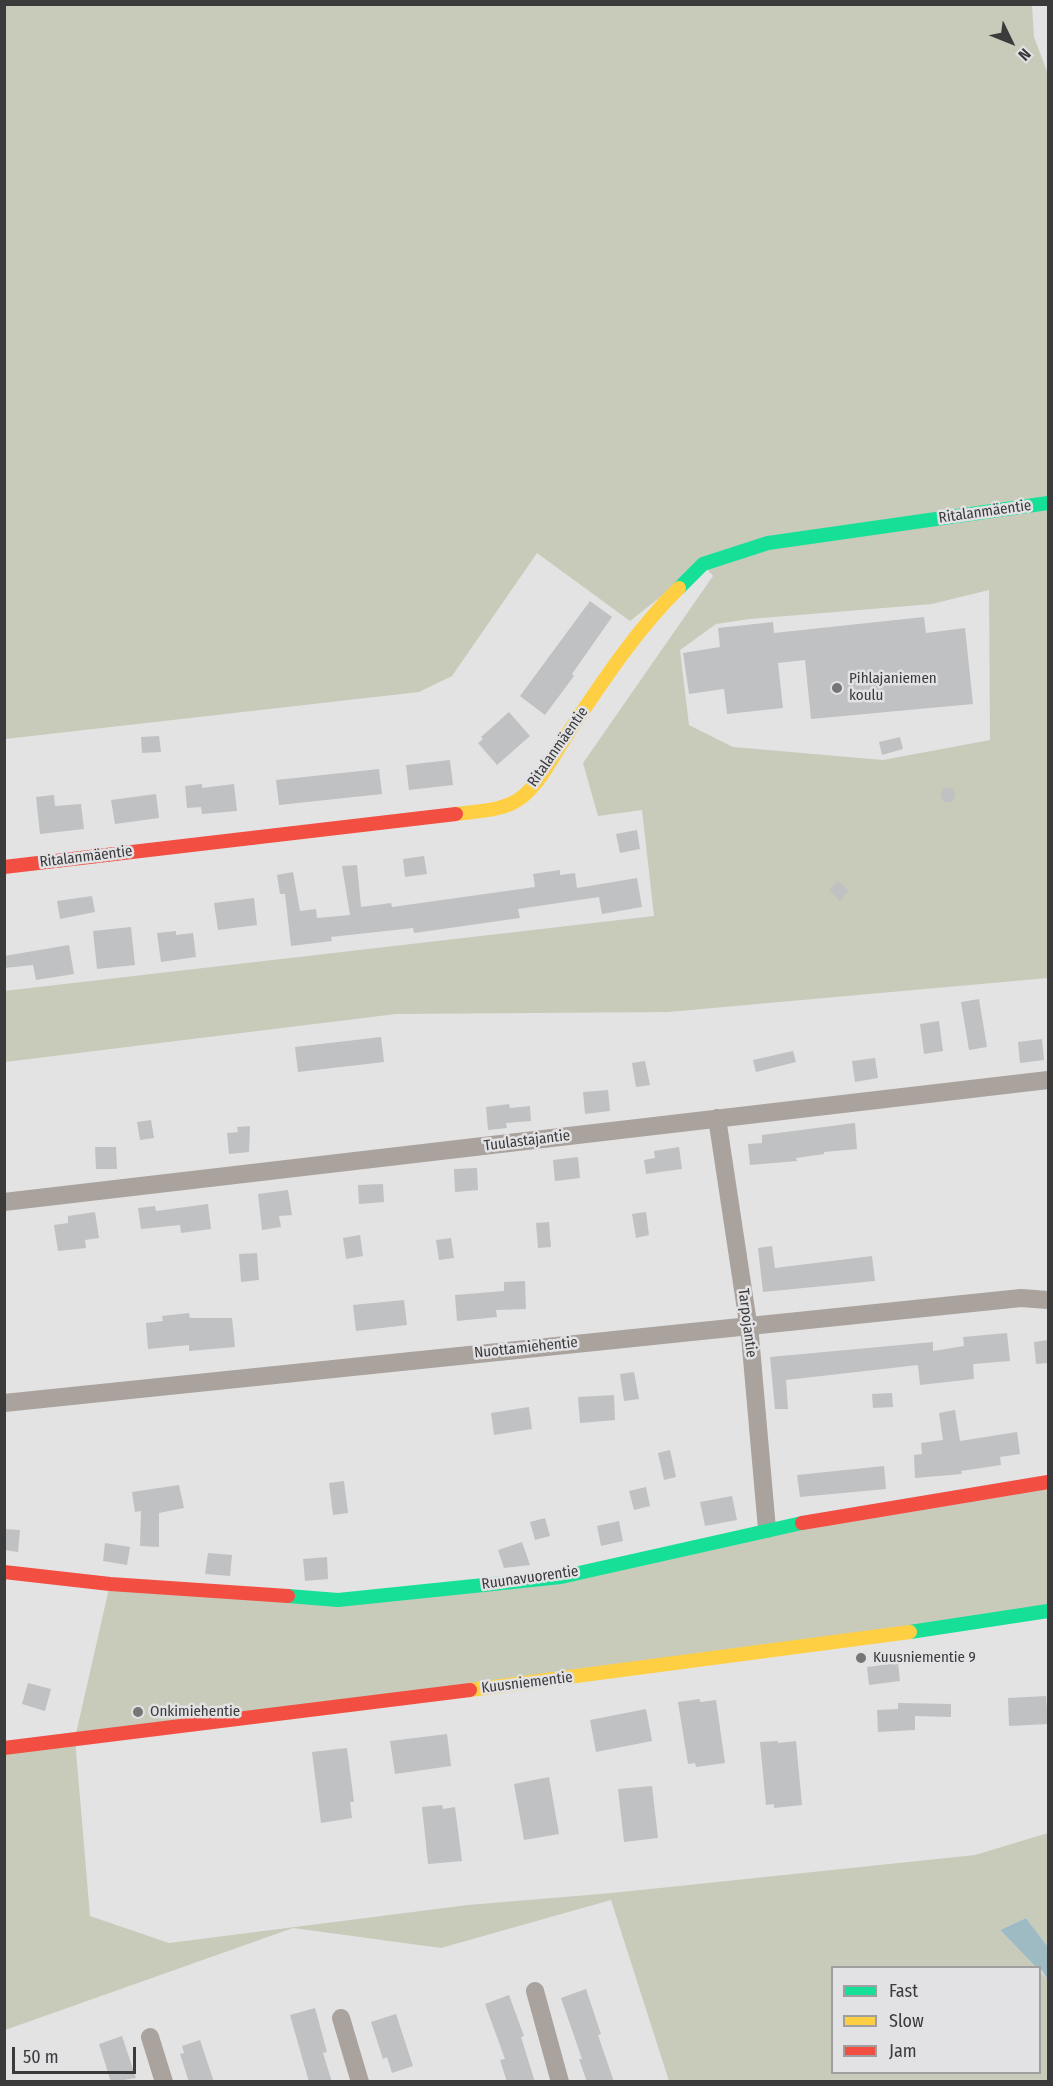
<!DOCTYPE html>
<meta charset="utf-8">
<style>
body{margin:0}
#map{position:relative;width:1053px;height:2086px;overflow:hidden;background:#e3e3e4;font-family:"Fira Sans Condensed",sans-serif}
canvas{display:block}
.frame{position:absolute;inset:0;border:6px solid #3b3b3c;pointer-events:none}
.legend{position:absolute;left:831px;top:1966px;width:210px;height:108px;box-sizing:border-box;background:#e2e2e5;border:2px solid #9f9fa1;margin:0;padding:8px 10px;list-style:none;font-size:18px;color:#3b3b3c}
.legend li{display:flex;align-items:center;gap:12px;height:30px}
.legend b{width:30px;border:2px solid #9f9fa1}
.north{position:absolute;left:981px;top:12px;width:60px;height:60px;-webkit-text-stroke:4px #e2e2e5;paint-order:stroke;rotate:133deg;font-size:16px;font-weight:700;line-height:24px;text-align:center;color:#3b3b3c}
.north::after{content:'';display:block;margin:auto;width:21px;height:27px;background:#3b3b3c;clip-path:polygon(50% 0,100% 100%,50% 72%,0 100%)}
.scale{position:absolute;left:12px;top:2047px;width:124px;height:27px;box-sizing:border-box;border:3px solid #3b3b3c;border-top:0;padding-left:8px;font-size:18px;line-height:21px;white-space:nowrap;color:#3b3b3c;-webkit-text-stroke:4px #e2e2e5;paint-order:stroke}
</style>
<div id="map">
<canvas width="1053" height="2086"></canvas>
<div class="frame"></div>
<ul class="legend">
<li><b style="height:8px;background:#16e098"></b>Fast</li>
<li><b style="height:8px;background:#ffcf43"></b>Slow</li>
<li><b style="height:8px;background:#f24e42"></b>Jam</li>
</ul>
<div class="north">N</div>
<div class="scale">50 m</div>
</div>
<script>
const ctx = document.querySelector('canvas').getContext('2d');
ctx.lineJoin = 'round';
function fillPath(path, color) { ctx.fillStyle = color; ctx.fill(path, 'evenodd'); }
function stroke(path, color, width, dash) { ctx.strokeStyle = color; ctx.lineWidth = width; ctx.lineCap = dash ? 'butt' : 'round'; ctx.setLineDash(dash || []); ctx.stroke(path); }
function drawText(font, color, halo, rows, align = 'center') {
  ctx.font = font + ' "Fira Sans Condensed",sans-serif'; ctx.lineWidth = 5; ctx.setLineDash([]); ctx.textBaseline = 'middle'; ctx.strokeStyle = halo; ctx.fillStyle = color; for (const [text, x, y, turn = 0] of rows) {
    ctx.save(); ctx.translate(x, y); ctx.rotate((+turn || 0) * Math.PI / 180); ctx.textAlign = isNaN(turn) ? turn : align; if (halo) ctx.strokeText(text, 0, 0); ctx.fillText(text, 0, 0); ctx.restore();
  }
}
fillPath(new Path2D(`
 M 5,5 L 1032,5 L 1034,37 L 1048,74 L 1048,978 L 668,1012 L 396,1014 L 5,1062 L 4,991 L 654,916 L 642,810 L 598,816 L 583,763 L 713,576 L 702,564 L 630,621 L 537,553 L 452,676 L 419,692 L 5,739 ZM 989,590 L 990,740 L 883,760 L 733,747 L 689,725 L 680,650 L 716,624 L 750,619 L 932,604 Z
 M 1048,1482 L 1048,1611 L 75,1739 L 90,1916 L 169,1943 L 468,1905 L 612,1893 L 975,1855 L 1048,1833 L 1048,1947 L 1026,1918 L 1000,1930 L 1036,1967 L 832,1968 L 832,2072 L 1040,2072 L 1040,1971 L 1048,1980 L 1048,2081 L 669,2081 L 611,1900 L 441,1948 L 293,1928 L 5,2030 L 4,1748 L 75,1738 L 110,1584 L 338,1600 L 561,1577 Z`), '#c8cbb9');
fillPath(new Path2D(`
 M 1026,1918 L 1048,1947 L 1048,1980 L 1040,1968 L 1036,1967 L 1000,1930 Z`), '#9ebbc4');
fillPath(new Path2D(`
 M 590,601 L 612,617 L 572,674 L 574,676 L 545,715 L 520,696 Z
 M 924,617 L 926,633 L 965,628 L 973,704 L 811,719 L 805,660 L 778,663 L 783,708 L 727,714 L 724,689 L 689,694 L 683,653 L 720,647 L 718,628 L 773,622 L 774,633 Z
 M 509,712 L 530,736 L 497,765 L 478,743 L 483,739 L 481,737 Z
 M 159,736 L 161,752 L 142,753 L 141,737 Z
 M 900,737 L 903,749 L 882,755 L 879,742 Z
 M 450,760 L 453,785 L 409,790 L 406,765 Z
 M 379,769 L 382,794 L 279,805 L 276,780 Z
 M 202,784 L 202,788 L 234,784 L 237,811 L 202,814 L 201,807 L 187,808 L 185,786 Z
 M 944,788 L 952,788 L 956,795 L 952,802 L 944,802 L 940,795 Z
 M 156,794 L 159,818 L 115,824 L 111,800 Z
 M 54,795 L 55,806 L 81,804 L 84,829 L 40,834 L 36,797 Z
 M 637,830 L 640,849 L 620,853 L 616,834 Z
 M 424,856 L 427,874 L 405,877 L 403,859 Z
 M 357,865 L 361,907 L 391,903 L 392,907 L 535,887 L 533,874 L 560,870 L 560,875 L 575,873 L 577,888 L 637,878 L 642,907 L 602,914 L 599,897 L 518,909 L 520,918 L 414,933 L 413,928 L 331,937 L 332,941 L 291,946 L 285,894 L 280,894 L 277,875 L 293,872 L 300,911 L 316,909 L 317,918 L 350,915 L 342,866 Z
 M 838,881 L 849,891 L 840,901 L 829,890 Z
 M 92,896 L 95,912 L 60,919 L 57,901 Z
 M 254,898 L 257,925 L 218,930 L 214,903 Z
 M 131,927 L 135,965 L 97,969 L 93,931 Z
 M 176,931 L 176,935 L 193,933 L 196,957 L 161,962 L 157,933 Z
 M 69,945 L 74,974 L 36,980 L 33,965 L 4,968 L 4,956 Z
 M 979,999 L 987,1047 L 969,1050 L 961,1002 Z
 M 939,1021 L 943,1051 L 924,1054 L 920,1024 Z
 M 381,1037 L 384,1062 L 298,1072 L 295,1047 Z
 M 1042,1039 L 1044,1060 L 1020,1063 L 1018,1042 Z
 M 793,1051 L 796,1062 L 756,1072 L 753,1060 Z
 M 875,1058 L 878,1078 L 855,1082 L 852,1061 Z
 M 645,1061 L 650,1085 L 636,1087 L 632,1063 Z
 M 608,1090 L 610,1111 L 585,1114 L 583,1092 Z
 M 509,1104 L 510,1108 L 530,1106 L 531,1121 L 506,1123 L 507,1128 L 488,1130 L 486,1107 Z
 M 151,1120 L 154,1138 L 140,1140 L 137,1122 Z
 M 855,1123 L 857,1149 L 824,1152 L 824,1154 L 796,1158 L 797,1161 L 750,1165 L 748,1144 L 762,1143 L 762,1135 Z
 M 250,1126 L 249,1152 L 229,1154 L 227,1133 L 238,1132 L 237,1127 Z
 M 95,1147 L 116,1147 L 117,1169 L 96,1169 Z
 M 679,1147 L 682,1169 L 646,1174 L 644,1160 L 655,1158 L 654,1151 Z
 M 578,1157 L 580,1178 L 555,1181 L 553,1160 Z
 M 477,1168 L 478,1190 L 455,1192 L 454,1169 Z
 M 383,1184 L 384,1202 L 359,1204 L 358,1185 Z
 M 288,1190 L 292,1215 L 279,1216 L 281,1227 L 262,1230 L 258,1194 Z
 M 208,1204 L 211,1229 L 181,1233 L 180,1225 L 141,1229 L 138,1208 L 155,1206 L 156,1211 Z
 M 95,1212 L 99,1238 L 85,1240 L 86,1248 L 58,1251 L 54,1225 L 68,1223 L 68,1216 Z
 M 646,1212 L 649,1235 L 636,1238 L 632,1214 Z
 M 549,1222 L 551,1247 L 538,1248 L 536,1223 Z
 M 360,1235 L 363,1256 L 346,1259 L 343,1238 Z
 M 451,1238 L 454,1258 L 439,1260 L 436,1240 Z
 M 772,1246 L 775,1268 L 872,1256 L 875,1281 L 763,1292 L 758,1248 Z
 M 257,1253 L 259,1280 L 241,1282 L 239,1254 Z
 M 525,1281 L 526,1309 L 496,1310 L 497,1317 L 457,1321 L 455,1295 L 504,1291 L 504,1282 Z
 M 404,1300 L 407,1325 L 356,1331 L 353,1305 Z
 M 189,1313 L 190,1318 L 232,1318 L 235,1347 L 189,1351 L 189,1345 L 148,1349 L 146,1323 L 163,1321 L 162,1316 Z
 M 1007,1333 L 1010,1361 L 973,1364 L 974,1379 L 920,1385 L 918,1365 L 786,1380 L 788,1409 L 775,1409 L 770,1357 L 933,1342 L 933,1351 L 964,1346 L 963,1337 Z
 M 1048,1340 L 1048,1363 L 1036,1364 L 1034,1342 Z
 M 634,1372 L 639,1399 L 624,1401 L 620,1374 Z
 M 892,1393 L 893,1407 L 873,1408 L 872,1394 Z
 M 614,1395 L 615,1420 L 580,1423 L 578,1397 Z
 M 529,1407 L 532,1429 L 494,1435 L 491,1413 Z
 M 955,1410 L 960,1441 L 1017,1432 L 1020,1454 L 1000,1457 L 1001,1465 L 961,1471 L 962,1474 L 915,1478 L 914,1455 L 922,1454 L 921,1443 L 943,1440 L 939,1413 Z
 M 670,1450 L 676,1477 L 664,1480 L 658,1453 Z
 M 884,1466 L 886,1489 L 800,1497 L 797,1475 Z
 M 344,1481 L 348,1513 L 333,1515 L 329,1483 Z
 M 179,1485 L 184,1508 L 159,1513 L 159,1547 L 140,1546 L 141,1511 L 135,1512 L 132,1492 Z
 M 646,1487 L 650,1506 L 634,1510 L 629,1491 Z
 M 732,1496 L 737,1520 L 705,1526 L 700,1502 Z
 M 545,1518 L 550,1536 L 535,1540 L 530,1522 Z
 M 619,1521 L 623,1541 L 601,1546 L 597,1526 Z
 M 4,1529 L 20,1530 L 18,1552 L 4,1550 Z
 M 522,1542 L 530,1565 L 504,1568 L 498,1550 Z
 M 105,1543 L 130,1547 L 127,1565 L 103,1561 Z
 M 208,1553 L 232,1555 L 230,1576 L 205,1574 Z
 M 327,1557 L 328,1579 L 305,1581 L 303,1559 Z
 M 898,1663 L 900,1681 L 869,1685 L 867,1667 Z
 M 28,1683 L 51,1689 L 45,1711 L 22,1704 Z
 M 1046,1696 L 1048,1724 L 1009,1726 L 1008,1698 Z
 M 700,1699 L 700,1702 L 716,1700 L 725,1763 L 696,1767 L 695,1763 L 688,1764 L 678,1702 Z
 M 898,1703 L 951,1704 L 951,1717 L 915,1716 L 915,1730 L 878,1732 L 877,1710 L 898,1709 Z
 M 646,1709 L 652,1741 L 596,1752 L 590,1720 Z
 M 447,1734 L 451,1766 L 395,1774 L 390,1741 Z
 M 778,1741 L 778,1743 L 796,1741 L 802,1805 L 774,1808 L 774,1804 L 766,1805 L 760,1742 Z
 M 347,1748 L 354,1802 L 350,1802 L 352,1818 L 321,1823 L 312,1752 Z
 M 549,1777 L 559,1834 L 524,1840 L 514,1784 Z
 M 652,1786 L 658,1838 L 624,1842 L 618,1789 Z
 M 442,1805 L 443,1809 L 455,1807 L 462,1861 L 428,1864 L 422,1807 Z
 M 586,1989 L 601,2034 L 598,2035 L 614,2082 L 587,2082 L 579,2059 L 582,2059 L 561,1998 Z
 M 509,1995 L 524,2036 L 521,2037 L 535,2082 L 507,2082 L 500,2060 L 505,2059 L 485,2004 Z
 M 315,2008 L 327,2052 L 323,2053 L 332,2082 L 309,2082 L 290,2015 Z
 M 396,2014 L 413,2066 L 392,2073 L 387,2057 L 383,2059 L 371,2022 Z
 M 122,2036 L 136,2078 L 111,2082 L 99,2044 Z
 M 200,2040 L 214,2082 L 189,2082 L 180,2054 L 184,2053 L 182,2046 Z`), '#c0c1c2');
stroke(new Path2D(`
 M 717,1118 L 750,1336 L 767,1529
 M 4,1202 L 1048,1080
 M 4,1403 L 1021,1298 L 1048,1300
 M 535,1991 L 560,2082
 M 341,2018 L 360,2082
 M 150,2037 L 164,2082`), '#aaa29d', 18);
stroke(new Path2D(`
 M 679,588 L 703,564 L 768,543 L 1048,503
 M 288,1596 L 338,1600 L 561,1577 L 802,1523
 M 910,1632 L 1048,1611`), '#16e098', 14);
stroke(new Path2D(`
 M 456,814 C 477,811 505,811 522,797 C 542,781 556,751 570,730 C 603,681 637,629 679,588
 M 470,1690 L 910,1632`), '#ffcf43', 14);
stroke(new Path2D(`
 M 4,867 L 456,814
 M 802,1523 L 1048,1482
 M 4,1572 L 110,1584 L 288,1596
 M 4,1748 L 470,1690`), '#f24e42', 14);
for (const [x, y, r, color] of [
 [837,688,6,"#767677"],
 [861,1658,6,"#767677"],
 [138,1712,6,"#767677"]
]) { const dot = new Path2D(); dot.arc(x, y, r, 0, 2 * Math.PI); ctx.fillStyle = color; ctx.fill(dot); stroke(dot, '#e2e2e5', 2); }
drawText('15px', '#3b3b3c', '#e2e2e5', [
 ["Ritalanmäentie",985,512,-8],
 ["Ritalanmäentie",558,747,-55],
 ["Ritalanmäentie",86,857,-7],
 ["Tuulastajantie",527,1141,-7],
 ["Tarpojantie",747,1323,83],
 ["Nuottamiehentie",526,1348,-6],
 ["Ruunavuorentie",530,1578,-8],
 ["Kuusniementie",527,1683,-7]
]);
drawText('15px', '#3b3b3c', '#e2e2e5', [
 ["Pihlajaniemen",849,679],
 ["koulu",849,696],
 ["Kuusniementie 9",873,1658],
 ["Onkimiehentie",150,1712]
], 'left');
</script>
